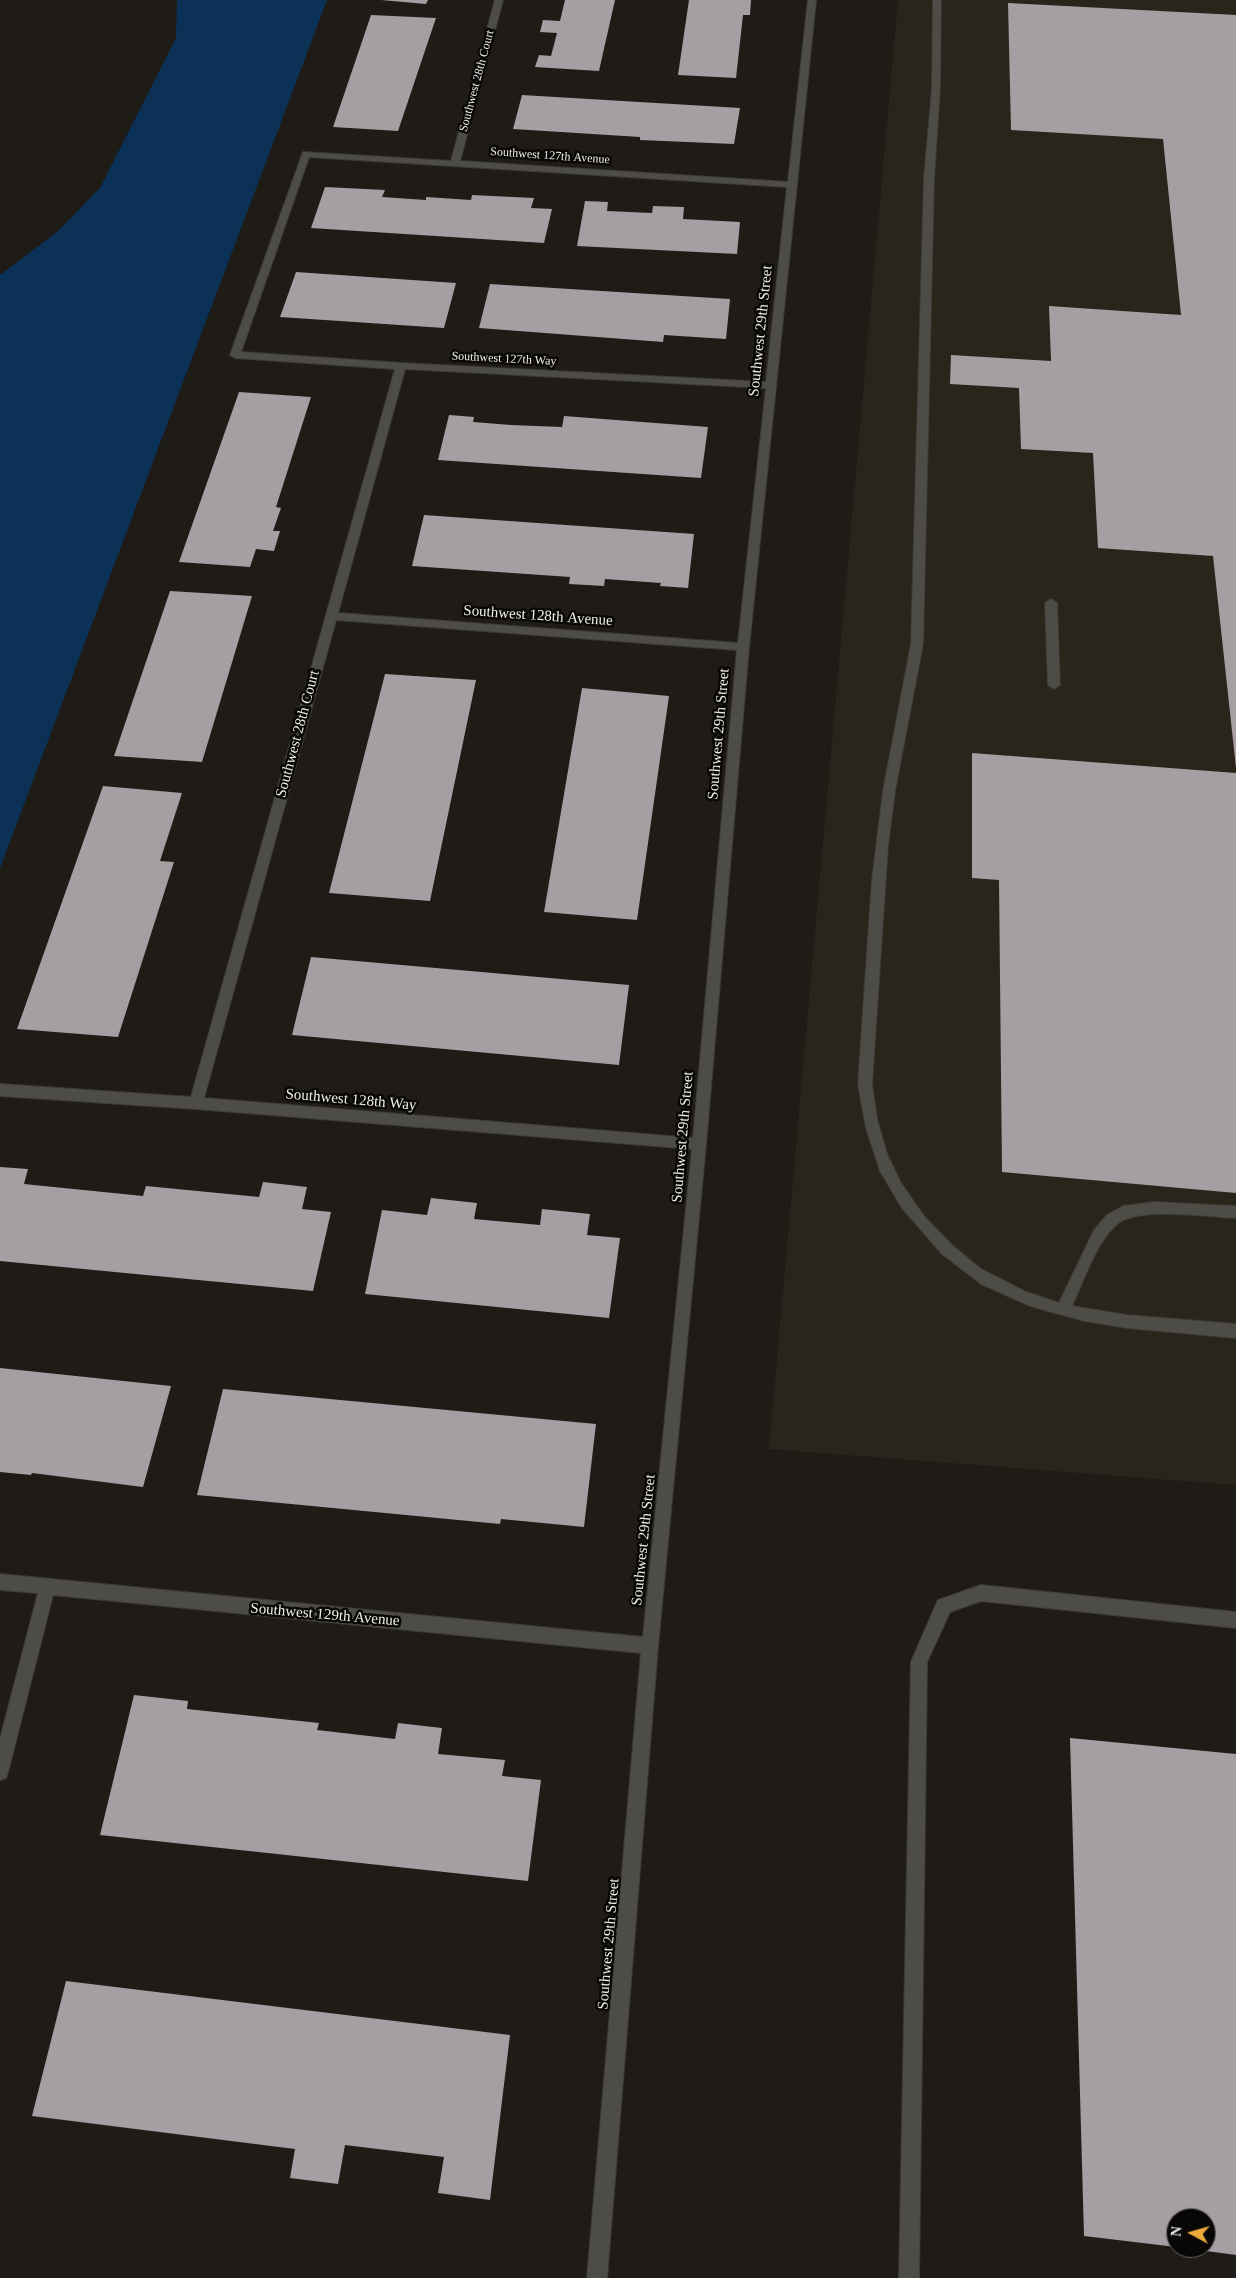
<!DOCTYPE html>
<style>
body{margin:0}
#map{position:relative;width:1236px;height:2278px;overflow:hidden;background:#1f1c18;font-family:Georgia,serif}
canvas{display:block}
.north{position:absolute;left:1166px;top:2208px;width:50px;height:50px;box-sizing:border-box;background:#080705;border:1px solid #656361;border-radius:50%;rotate:276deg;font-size:14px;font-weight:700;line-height:20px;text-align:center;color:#f0eeea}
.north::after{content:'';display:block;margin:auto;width:18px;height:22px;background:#ebaa39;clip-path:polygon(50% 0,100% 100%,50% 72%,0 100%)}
</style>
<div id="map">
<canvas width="1236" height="2278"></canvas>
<div class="north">N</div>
</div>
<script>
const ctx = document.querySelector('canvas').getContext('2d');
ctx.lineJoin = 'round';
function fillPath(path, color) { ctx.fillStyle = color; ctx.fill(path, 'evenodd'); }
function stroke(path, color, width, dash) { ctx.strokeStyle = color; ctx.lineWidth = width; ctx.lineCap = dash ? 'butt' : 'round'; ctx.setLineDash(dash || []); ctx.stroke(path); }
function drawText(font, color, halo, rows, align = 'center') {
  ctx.font = font + ' Georgia,serif'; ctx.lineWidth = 5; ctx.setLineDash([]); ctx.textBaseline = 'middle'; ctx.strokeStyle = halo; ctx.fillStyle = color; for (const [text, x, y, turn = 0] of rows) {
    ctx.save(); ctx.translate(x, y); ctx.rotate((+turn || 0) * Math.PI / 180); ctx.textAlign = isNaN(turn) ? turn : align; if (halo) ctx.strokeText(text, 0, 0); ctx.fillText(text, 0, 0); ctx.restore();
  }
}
fillPath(new Path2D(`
 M 898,0 L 1236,0 L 1236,1485 L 769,1449 Z`), '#2a251b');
fillPath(new Path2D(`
 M 177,0 L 327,0 L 0,868 L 0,275 L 58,231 L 100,188 L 176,38 Z`), '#0b3156');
fillPath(new Path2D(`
 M 381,0 L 428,0 L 426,4 Z
 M 565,0 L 615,0 L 599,71 L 535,67 L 539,55 L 551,56 L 557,33 L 540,32 L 543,20 L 560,21 Z
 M 689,0 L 751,0 L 750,15 L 743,15 L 736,78 L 678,75 Z
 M 1008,3 L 1236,15 L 1236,768 L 1213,556 L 1098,548 L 1093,453 L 1021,449 L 1019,388 L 950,384 L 951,355 L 1051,361 L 1049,306 L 1181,315 L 1163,139 L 1011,130 Z
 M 371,15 L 436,18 L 398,131 L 333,127 Z
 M 522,95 L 740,108 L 734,144 L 640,140 L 640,137 L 513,129 Z
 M 325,187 L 385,190 L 382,197 L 426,200 L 426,197 L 471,200 L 472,195 L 534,198 L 531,208 L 552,209 L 544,243 L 311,228 Z
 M 585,201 L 608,202 L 607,211 L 652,213 L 653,206 L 684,207 L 683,219 L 740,222 L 737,254 L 577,246 Z
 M 296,272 L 456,283 L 444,328 L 280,317 Z
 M 490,284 L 730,299 L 726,339 L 664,335 L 663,342 L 479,328 Z
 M 239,392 L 311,397 L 276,507 L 281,508 L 273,531 L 280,531 L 274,551 L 256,549 L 250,567 L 179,562 Z
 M 449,415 L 474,417 L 473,422 L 511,425 L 562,427 L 564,416 L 708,427 L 701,478 L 438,460 Z
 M 424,515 L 694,534 L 688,588 L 660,586 L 661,583 L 605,579 L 604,586 L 569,584 L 570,577 L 412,566 Z
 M 170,591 L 252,596 L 202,762 L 114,756 Z
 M 385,674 L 476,680 L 430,901 L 329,893 Z
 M 582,688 L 669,696 L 637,920 L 544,912 Z
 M 972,753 L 1236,773 L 1236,1193 L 1002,1172 L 999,880 L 972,878 Z
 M 103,786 L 182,793 L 160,861 L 174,862 L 118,1037 L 17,1029 Z
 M 311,957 L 629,985 L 619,1065 L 292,1035 Z
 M 0,1167 L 28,1169 L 24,1184 L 143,1196 L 146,1186 L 259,1197 L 263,1182 L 307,1187 L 302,1209 L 331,1212 L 313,1291 L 0,1261 Z
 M 431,1198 L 477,1203 L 474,1219 L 540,1225 L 542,1209 L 590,1214 L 587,1235 L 620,1238 L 609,1318 L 365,1294 L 382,1210 L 427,1215 Z
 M 0,1368 L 171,1386 L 143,1487 L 32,1473 L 31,1475 L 0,1472 Z
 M 223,1389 L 596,1424 L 584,1527 L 501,1519 L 500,1524 L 197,1495 Z
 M 134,1695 L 188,1701 L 187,1709 L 319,1723 L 317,1730 L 395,1739 L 398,1723 L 442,1728 L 438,1754 L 505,1760 L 502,1776 L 541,1780 L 528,1881 L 100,1835 Z
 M 1070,1738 L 1236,1754 L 1236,2255 L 1191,2249 L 1206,2248 L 1206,2218 L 1176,2218 L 1176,2247 L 1084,2236 Z
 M 66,1981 L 510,2035 L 490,2200 L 438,2193 L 444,2157 L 345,2145 L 338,2184 L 290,2178 L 295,2149 L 32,2116 Z`), '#a59ea2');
const service = new Path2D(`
 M 933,0 L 941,0 L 940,88 L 934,179 L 923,644 L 895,791 L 888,846 L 872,1084 L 877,1119 L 887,1154 L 901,1183 L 924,1216 L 952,1245 L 981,1269 L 1024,1291 L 1059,1303 L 1094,1230 L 1107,1215 L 1123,1206 L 1155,1202 L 1236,1206 L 1236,1218 C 1209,1217 1135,1206 1116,1225 C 1095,1245 1085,1279 1072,1306 L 1127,1315 L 1236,1324 L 1236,1338 L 1127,1328 L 1084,1321 L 1030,1306 L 981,1284 L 942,1254 L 902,1208 L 880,1171 L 866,1128 L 858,1084 L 872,880 L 883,791 L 911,644 L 924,179 L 932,88 Z
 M 1051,599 L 1057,603 L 1060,685 L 1054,689 L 1048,685 L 1045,603 Z
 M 981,1585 L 1236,1612 L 1236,1628 L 981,1601 L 950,1612 L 927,1662 L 919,2278 L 899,2278 L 911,1662 L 938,1600 Z`);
const minor = new Path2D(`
 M 495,0 L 503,0 L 460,161 L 788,182 L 808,0 L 816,0 L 749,647 L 706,1144 L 658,1646 L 607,2278 L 587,2278 L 641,1653 L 53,1595 L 8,1772 L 6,1778 L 0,1780 L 0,1739 L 38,1593 L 0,1590 L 0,1574 L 643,1637 L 692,1149 L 196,1109 L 0,1096 L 0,1084 L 191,1097 L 395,369 L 235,358 L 230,355 L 303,152 L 451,161 ZM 309,157 L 787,187 L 766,382 L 401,363 L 241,352 ZM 405,369 L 766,388 L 738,643 L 338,613 ZM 336,620 L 737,650 L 693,1138 L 204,1098 Z`);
stroke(service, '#3c3a37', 2);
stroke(minor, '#3c3a37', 2);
fillPath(service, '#4e4c46');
fillPath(minor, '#4e4c46');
drawText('12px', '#f0eeea', '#080705', [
 ["Southwest 28th Court",477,81,-75],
 ["Southwest 127th Avenue",550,156,4],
 ["Southwest 127th Way",504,359,3]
]);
drawText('15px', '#f0eeea', '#080705', [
 ["Southwest 29th Street",761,331,-84],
 ["Southwest 128th Avenue",538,616,4],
 ["Southwest 28th Court",298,734,-75],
 ["Southwest 29th Street",719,734,-85],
 ["Southwest 128th Way",351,1100,5],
 ["Southwest 29th Street",683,1137,-85],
 ["Southwest 29th Street",644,1540,-84],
 ["Southwest 129th Avenue",325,1615,5],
 ["Southwest 29th Street",609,1944,-85]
]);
</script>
